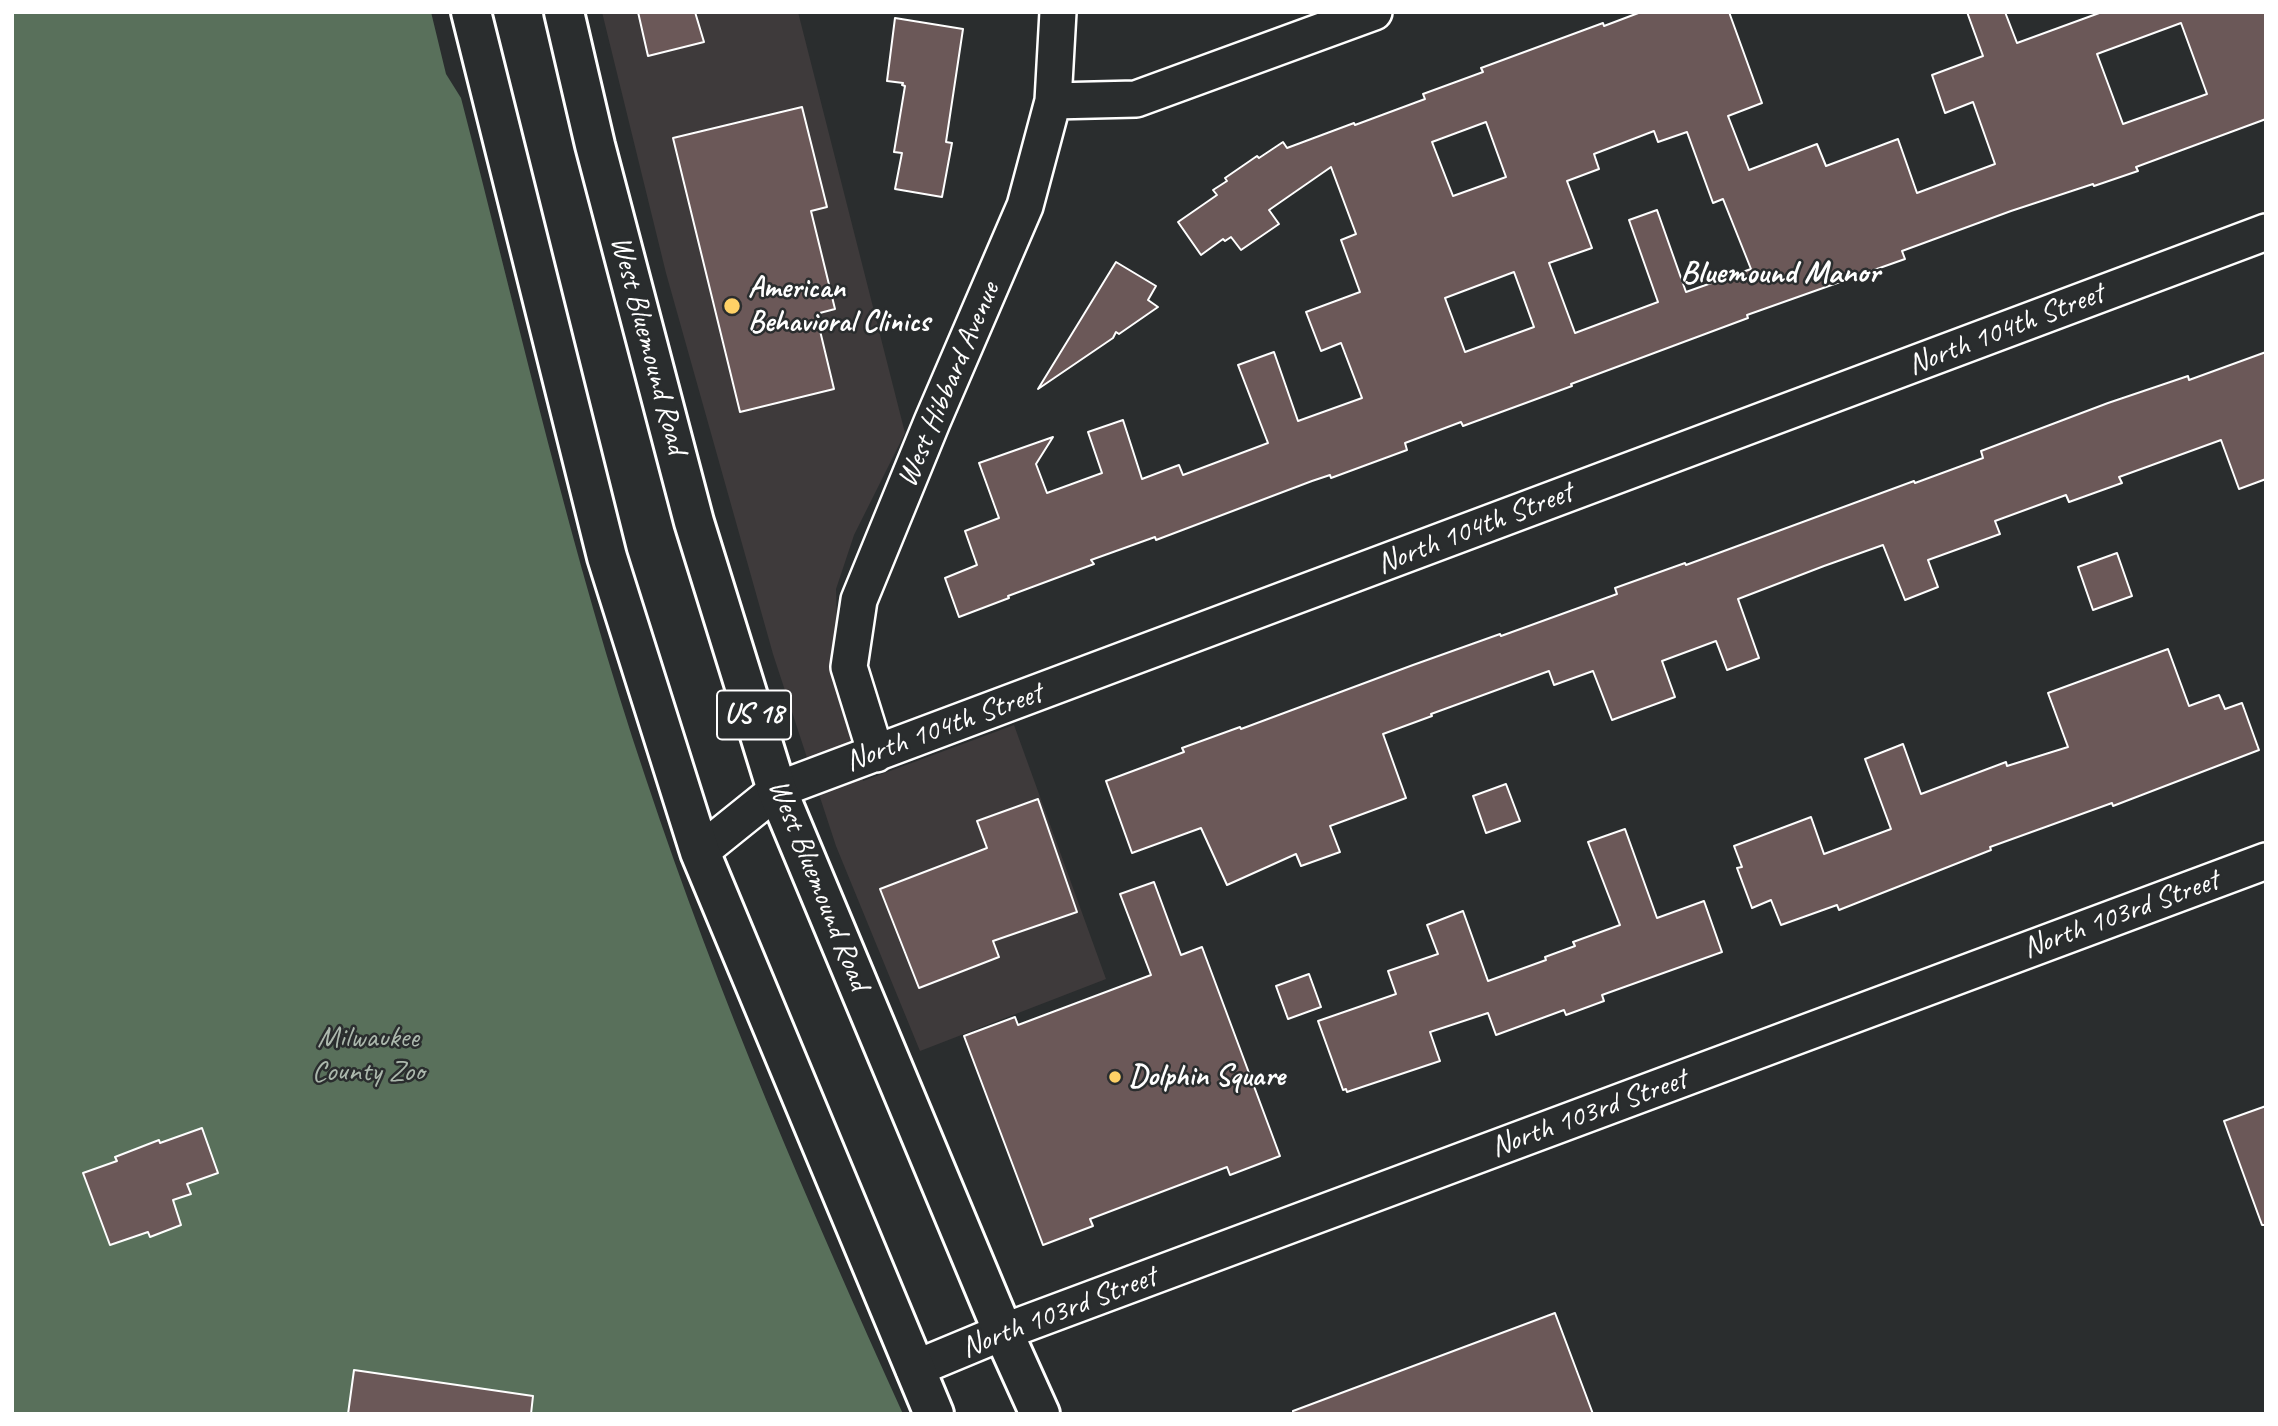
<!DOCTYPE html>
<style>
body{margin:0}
#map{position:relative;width:2278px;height:1426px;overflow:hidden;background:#2a2d2e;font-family:Caveat,sans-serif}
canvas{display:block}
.frame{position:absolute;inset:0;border:14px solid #fff;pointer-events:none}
</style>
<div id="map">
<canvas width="2278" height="1426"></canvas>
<div class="frame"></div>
</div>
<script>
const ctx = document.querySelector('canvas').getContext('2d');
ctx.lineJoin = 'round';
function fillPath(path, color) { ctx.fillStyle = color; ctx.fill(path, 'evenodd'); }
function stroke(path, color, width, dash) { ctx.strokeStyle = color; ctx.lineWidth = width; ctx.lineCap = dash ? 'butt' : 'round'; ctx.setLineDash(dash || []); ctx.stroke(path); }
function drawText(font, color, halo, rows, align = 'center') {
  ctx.font = font + ' Caveat,sans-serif'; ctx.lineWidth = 5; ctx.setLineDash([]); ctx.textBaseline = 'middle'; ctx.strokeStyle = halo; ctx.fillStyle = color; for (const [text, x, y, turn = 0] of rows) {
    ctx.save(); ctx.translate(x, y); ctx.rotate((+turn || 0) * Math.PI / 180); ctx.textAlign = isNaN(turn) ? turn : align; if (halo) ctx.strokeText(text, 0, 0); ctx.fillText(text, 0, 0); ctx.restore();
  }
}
fillPath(new Path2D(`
 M 602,12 L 798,12 L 905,433 L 854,535 L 836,589 L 839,701 L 863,781 L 1014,725 L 1106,979 L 920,1051 L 836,846 L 773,654 L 666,273 Z`), '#3e3a3b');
fillPath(new Path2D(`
 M 12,12 L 431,12 L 446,74 L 461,98 C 520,326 571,556 646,779 C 718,996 809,1206 903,1414 L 12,1414 Z`), '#59705b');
const building = new Path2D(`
 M 638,12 L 695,12 L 704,42 L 648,56 Z
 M 1641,12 L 1729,12 L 1762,103 L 1728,116 L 1749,170 L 1817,144 L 1826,166 L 1898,139 L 1917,193 L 1995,164 L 1973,102 L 1945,113 L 1932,75 L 1983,56 L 1967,12 L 2005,12 L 2017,43 L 2102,12 L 2266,12 L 2266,119 L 2136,167 L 2138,171 L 2094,186 L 2093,184 L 2011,211 L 1902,251 L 1905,259 L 1747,315 L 1748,318 L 1571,384 L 1572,386 L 1463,426 L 1461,422 L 1405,443 L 1407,450 L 1331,478 L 1330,475 L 1312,481 L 1156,540 L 1155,537 L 1091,560 L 1094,564 L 1008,596 L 1009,598 L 959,617 L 945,578 L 977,565 L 965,531 L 999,518 L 979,463 L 1053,437 L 1036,464 L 1047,493 L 1102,473 L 1088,432 L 1123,420 L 1142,479 L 1179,465 L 1183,475 L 1268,443 L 1238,365 L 1274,352 L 1298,421 L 1362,398 L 1341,343 L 1321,351 L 1306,312 L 1360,292 L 1341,240 L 1356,234 L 1331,167 L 1269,210 L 1279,224 L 1241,250 L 1231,237 L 1225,241 L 1223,239 L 1201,255 L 1178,222 L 1217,195 L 1213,190 L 1227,181 L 1225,178 L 1257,156 L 1259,158 L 1283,142 L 1287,148 L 1354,123 L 1355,125 L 1425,99 L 1423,94 L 1483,72 L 1481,68 L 1603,23 L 1604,26 ZM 2181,23 L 2207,94 L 2123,124 L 2097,54 ZM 1486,122 L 1506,177 L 1453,196 L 1432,142 ZM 1654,131 L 1658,142 L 1687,132 L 1713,203 L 1723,199 L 1751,269 L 1686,292 L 1657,210 L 1629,220 L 1658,302 L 1575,333 L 1549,263 L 1592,248 L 1567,181 L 1599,169 L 1594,154 ZM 1514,272 L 1534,327 L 1465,352 L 1445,298 Z
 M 895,18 L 963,29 L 946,142 L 952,143 L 942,197 L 895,189 L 902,153 L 894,152 L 905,86 L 902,85 L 903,83 L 887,81 Z
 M 802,107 L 827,207 L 811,211 L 835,309 L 816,314 L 834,389 L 740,412 L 673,138 Z
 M 1116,262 L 1156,286 L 1148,300 L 1158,307 L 1119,334 L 1116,332 L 1113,338 L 1038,389 Z
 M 2266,352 L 2266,479 L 2239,489 L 2221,440 L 2119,477 L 2122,483 L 2069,502 L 2066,495 L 1995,521 L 2000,534 L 1928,560 L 1938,587 L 1905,600 L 1883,545 L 1824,566 L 1738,599 L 1759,658 L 1727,670 L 1716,641 L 1662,661 L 1675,697 L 1612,720 L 1593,671 L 1554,685 L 1549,671 L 1431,714 L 1432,716 L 1383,734 L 1406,798 L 1330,826 L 1340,852 L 1301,866 L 1296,854 L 1227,885 L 1201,828 L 1132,853 L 1106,781 L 1184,752 L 1182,748 L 1240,727 L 1241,729 L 1413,665 L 1500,634 L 1501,636 L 1617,594 L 1615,588 L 1685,563 L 1686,565 L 1914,481 L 1915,483 L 1983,458 L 1981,451 L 2108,403 L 2188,376 L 2189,380 Z
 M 2117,553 L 2132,596 L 2093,610 L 2078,567 Z
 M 2168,649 L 2189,706 L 2219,695 L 2225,709 L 2242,703 L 2259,750 L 2113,806 L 2112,803 L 1990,847 L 1991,850 L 1839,910 L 1837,905 L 1781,925 L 1771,900 L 1752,908 L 1737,868 L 1742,867 L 1734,846 L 1811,817 L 1824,854 L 1891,829 L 1865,759 L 1903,744 L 1921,794 L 2006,762 L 2007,766 L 2068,747 L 2048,693 Z
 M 1506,784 L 1520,821 L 1486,833 L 1473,796 Z
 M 1038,799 L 1077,912 L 993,941 L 999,957 L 919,988 L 880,889 L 987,848 L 977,821 Z
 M 1625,829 L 1657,918 L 1704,901 L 1722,952 L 1602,995 L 1604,1001 L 1566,1015 L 1564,1010 L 1496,1035 L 1488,1013 L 1430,1032 L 1440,1061 L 1347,1092 L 1346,1089 L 1343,1090 L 1318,1021 L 1396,994 L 1388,971 L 1438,954 L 1427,925 L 1463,911 L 1488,981 L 1546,960 L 1545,957 L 1575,946 L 1573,942 L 1620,925 L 1588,842 Z
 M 1154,882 L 1181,955 L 1202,947 L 1280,1156 L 1230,1175 L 1227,1167 L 1090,1219 L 1093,1226 L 1043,1245 L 964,1036 L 1015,1017 L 1018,1025 L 1151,975 L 1120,894 Z
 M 1309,974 L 1321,1007 L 1288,1019 L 1276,986 Z
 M 2266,1106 L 2266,1225 L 2262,1225 L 2224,1121 Z
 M 202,1128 L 218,1173 L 187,1184 L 191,1194 L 173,1200 L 181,1225 L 150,1237 L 148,1232 L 110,1245 L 83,1173 L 117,1161 L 115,1157 L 159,1140 L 160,1143 Z
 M 1555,1313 L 1593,1414 L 1293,1414 L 1293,1411 Z
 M 354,1370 L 533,1396 L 531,1414 L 348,1414 Z`);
fillPath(building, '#6b5858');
stroke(building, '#fff', 2);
const street = new Path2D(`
 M 1053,101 L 1136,99 L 1374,12
 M 876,754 L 849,667 L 859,600 L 932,422 L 1025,206 L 1053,101 L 1058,12
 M 700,852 L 777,790 L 2266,232
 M 914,1369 L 1003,1332 L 2266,861`);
const primary = new Path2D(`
 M 471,12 L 607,557 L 700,852 L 934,1414
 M 564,12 L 595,145 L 694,522 L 777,790 L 1003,1332 L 1040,1414`);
stroke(street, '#fff', 40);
stroke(primary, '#fff', 44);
stroke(street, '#2a2d2e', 35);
stroke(primary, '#2a2d2e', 38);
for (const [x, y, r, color] of [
 [732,306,9,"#ffd166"],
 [1115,1077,7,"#ffd166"]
]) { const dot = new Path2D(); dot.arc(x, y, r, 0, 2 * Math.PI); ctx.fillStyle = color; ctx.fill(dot); stroke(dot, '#2a2d2e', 2.5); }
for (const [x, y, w] of [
 [754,715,74]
]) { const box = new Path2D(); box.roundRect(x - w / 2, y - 24.5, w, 49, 5); ctx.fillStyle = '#2a2d2e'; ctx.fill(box); stroke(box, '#fff', 2); }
drawText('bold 28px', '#fff', null, [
 ["US 18",754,715]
]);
drawText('bold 30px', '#fff', '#2a2d2e', [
 ["American",748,289],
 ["Behavioral Clinics",748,323],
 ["Dolphin Square",1129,1077]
], 'left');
drawText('30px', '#fff', '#2a2d2e', [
 ["North 104th Street",2006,330,-21],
 ["West Bluemound Road",648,345,75],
 ["West Hibbard Avenue",949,385,-67],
 ["North 104th Street",1475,529,-21],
 ["North 104th Street",944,728,-20],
 ["West Bluemound Road",818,885,68],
 ["North 103rd Street",2121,915,-20],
 ["North 103rd Street",1589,1114,-20],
 ["North 103rd Street",1059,1313,-21]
]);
drawText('30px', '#acb8ad', '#2a2d2e', [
 ["Milwaukee",368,1038],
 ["County Zoo",368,1072]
]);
drawText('bold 32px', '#fff', '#2a2d2e', [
 ["Bluemound Manor",1780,274]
]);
</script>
